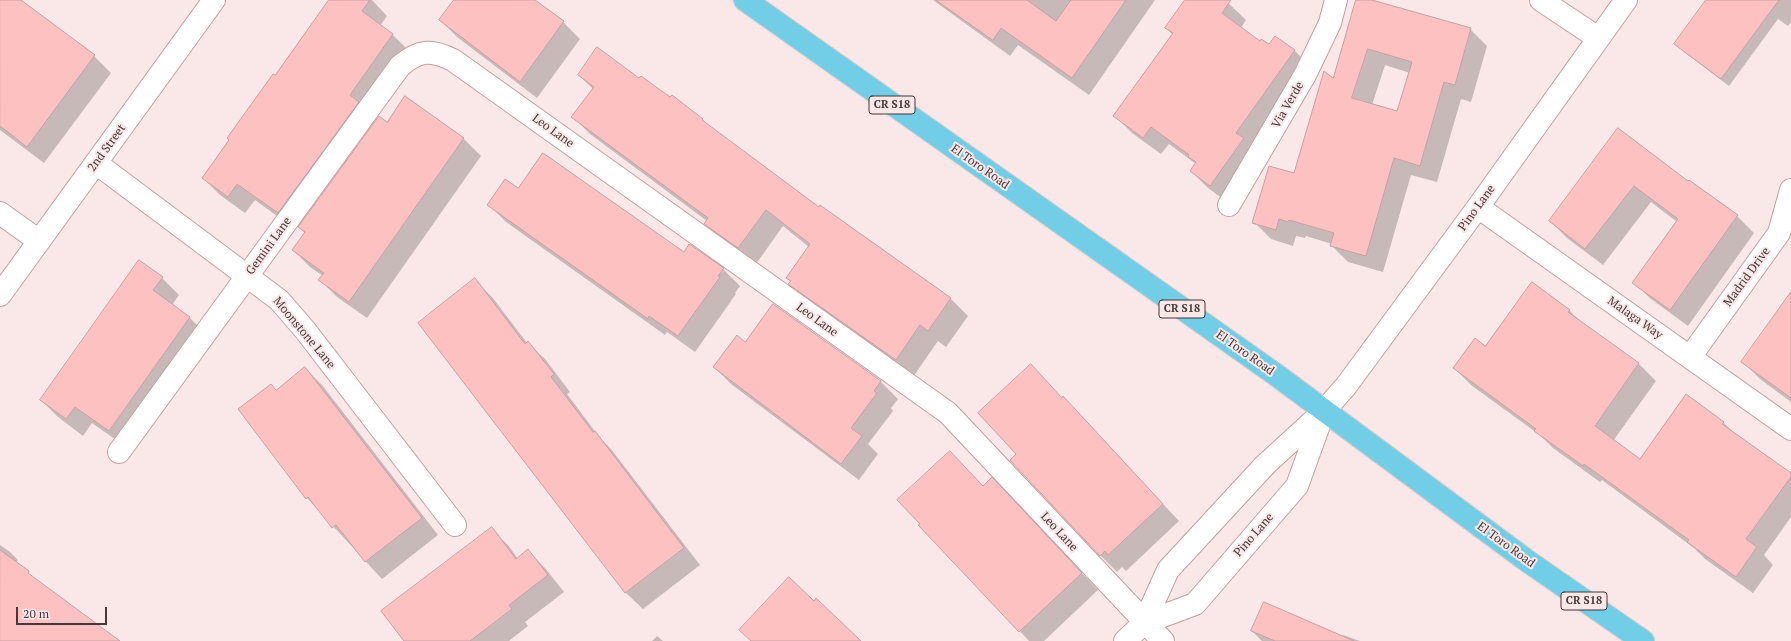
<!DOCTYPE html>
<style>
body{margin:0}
#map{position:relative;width:1791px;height:641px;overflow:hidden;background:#fae8e8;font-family:"PT Serif",serif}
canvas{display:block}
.scale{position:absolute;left:16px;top:607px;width:91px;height:18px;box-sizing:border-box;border:2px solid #483737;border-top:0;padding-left:5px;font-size:12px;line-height:14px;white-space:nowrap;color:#483737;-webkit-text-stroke:3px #fae8e8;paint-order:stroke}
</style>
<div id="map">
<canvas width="1791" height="641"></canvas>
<div class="scale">20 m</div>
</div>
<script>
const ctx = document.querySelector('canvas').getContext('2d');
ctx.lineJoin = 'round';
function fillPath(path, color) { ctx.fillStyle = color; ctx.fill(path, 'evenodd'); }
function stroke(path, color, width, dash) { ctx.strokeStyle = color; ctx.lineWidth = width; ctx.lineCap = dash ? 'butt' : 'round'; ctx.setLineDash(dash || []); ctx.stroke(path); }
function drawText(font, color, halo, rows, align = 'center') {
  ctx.font = font + ' "PT Serif",serif'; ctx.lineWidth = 4; ctx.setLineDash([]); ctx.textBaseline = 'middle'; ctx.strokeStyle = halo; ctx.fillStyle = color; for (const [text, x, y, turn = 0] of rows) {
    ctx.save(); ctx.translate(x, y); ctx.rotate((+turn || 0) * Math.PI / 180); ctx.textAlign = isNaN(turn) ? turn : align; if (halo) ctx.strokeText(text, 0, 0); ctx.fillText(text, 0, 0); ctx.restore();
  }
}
fillPath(new Path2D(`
 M 0,0 L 11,0 L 39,14 L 94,56 L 111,73 L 44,163 L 0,130 Z
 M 330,0 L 372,0 L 387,16 L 380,26 L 393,35 L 410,52 L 367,112 L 375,119 L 295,229 L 255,200 L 245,213 L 220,195 L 203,178 Z
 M 455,0 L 534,0 L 563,22 L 580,39 L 537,98 L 457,37 L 440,20 Z
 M 933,0 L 1155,0 L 1089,95 L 1018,45 L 1010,56 Z
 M 1186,0 L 1225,0 L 1246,20 L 1241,28 L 1260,42 L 1269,45 L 1275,37 L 1295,51 L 1312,68 L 1227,202 L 1208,188 L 1191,171 L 1196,164 L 1169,144 L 1161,154 L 1132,133 L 1115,116 L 1173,35 L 1166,28 Z
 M 1357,0 L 1369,0 L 1470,29 L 1487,46 L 1471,102 L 1461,99 L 1437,182 L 1411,175 L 1383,272 L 1348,262 L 1331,245 L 1332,244 L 1306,236 L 1305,238 L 1296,236 L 1293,246 L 1271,239 L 1254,222 L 1295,175 L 1334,79 ZM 1385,65 L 1410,73 L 1397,113 L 1372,105 Z
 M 1727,0 L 1791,0 L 1791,22 L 1788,26 L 1778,19 L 1729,86 L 1684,52 L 1676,44 Z
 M 579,75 L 639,79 L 702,119 L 711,128 L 820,208 L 821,207 L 951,299 L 968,316 L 946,347 L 938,341 L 913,377 L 807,301 L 790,284 L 809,247 L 783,226 L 756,264 L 722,240 L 705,223 L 707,221 L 590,134 L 573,117 L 593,89 Z
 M 406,98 L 464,139 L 481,156 L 367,318 L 337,297 L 320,280 L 323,276 L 310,267 L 293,250 L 305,233 L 299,227 L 387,123 Z
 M 1618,130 L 1688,183 L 1737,216 L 1754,233 L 1688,326 L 1651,299 L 1634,283 L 1677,222 L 1651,202 L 1603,265 L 1567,238 L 1550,221 Z
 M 518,189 L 723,269 L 740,286 L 735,293 L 736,294 L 695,352 L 667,332 L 665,335 L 506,222 L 489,205 Z
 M 162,278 L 179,295 L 172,305 L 190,318 L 207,335 L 126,447 L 92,423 L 83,436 L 58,417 L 41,400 Z
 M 475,280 L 492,297 L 527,343 L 545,359 L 570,392 L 567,394 L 600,438 L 611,449 L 700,565 L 643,609 L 626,593 L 419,323 Z
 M 1791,294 L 1791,402 L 1760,379 L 1743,362 Z
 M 774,305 L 881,382 L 898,399 L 891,408 L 893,411 L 868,444 L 878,454 L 859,480 L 731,384 L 714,367 L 745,343 Z
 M 1569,310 L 1581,322 L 1639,364 L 1656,381 L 1613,441 L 1640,461 L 1723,422 L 1735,434 L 1791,475 L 1791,517 L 1764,555 L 1773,565 L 1753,593 L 1705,559 L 1694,548 L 1602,480 L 1600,482 L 1553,448 L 1541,436 L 1471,385 L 1454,368 L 1485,348 Z
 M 305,368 L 322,385 L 438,535 L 382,579 L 307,498 L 276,391 Z
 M 1063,397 L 1179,521 L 1126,571 L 1122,567 L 1117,572 L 1100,555 L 1018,454 Z
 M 983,487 L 1008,496 L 1098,590 L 1044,641 L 1029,641 L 920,525 Z
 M 491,529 L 508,545 L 518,559 L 528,551 L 545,568 L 564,592 L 525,622 L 528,626 L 509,641 L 406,641 Z
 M 0,545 L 10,552 L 18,560 L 16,563 L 36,580 L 120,641 L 15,641 L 0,620 Z
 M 1252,631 L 1342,637 L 1343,635 L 1360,641 L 1262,641 Z
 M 657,636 L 663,641 L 652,641 Z`), '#0003');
const building = new Path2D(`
 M 0,0 L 21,0 L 95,55 L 27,147 L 0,126 Z
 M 329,0 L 370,0 L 362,11 L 393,34 L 350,95 L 359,102 L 278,213 L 237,184 L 228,197 L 202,178 L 229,140 L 227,138 L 273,74 L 275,75 Z
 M 454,0 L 535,0 L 564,21 L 520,82 L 439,20 Z
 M 936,0 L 1027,0 L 1056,21 L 1071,0 L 1126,0 L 1072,78 L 1001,28 L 993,40 Z
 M 1185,0 L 1231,0 L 1222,13 L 1260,41 L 1261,39 L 1269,44 L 1275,36 L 1295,50 L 1236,133 L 1244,138 L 1210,186 L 1190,171 L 1196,162 L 1188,157 L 1189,155 L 1151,127 L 1143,138 L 1113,116 L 1173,33 L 1165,28 Z
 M 1356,0 L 1372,0 L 1471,28 L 1455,85 L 1444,82 L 1420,166 L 1394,158 L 1366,256 L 1330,246 L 1334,233 L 1289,220 L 1288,222 L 1279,219 L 1276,230 L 1252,223 L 1269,166 L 1294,173 L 1324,71 L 1333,78 ZM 1368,49 L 1412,62 L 1397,111 L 1352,98 Z
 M 1706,0 L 1779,0 L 1721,79 L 1674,44 Z
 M 597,47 L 639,78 L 641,76 L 670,97 L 672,95 L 703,119 L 702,120 L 819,207 L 820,205 L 951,298 L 928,331 L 920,325 L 896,360 L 788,284 L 791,281 L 786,278 L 810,244 L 766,210 L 738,248 L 704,224 L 708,218 L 571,117 L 594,87 L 578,75 Z
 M 405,96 L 464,138 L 349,302 L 318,280 L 324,273 L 292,250 L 305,232 L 298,227 L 379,116 L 387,122 Z
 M 1618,128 L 1688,181 L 1689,180 L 1738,215 L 1670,310 L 1632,283 L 1678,219 L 1634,186 L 1585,249 L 1549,221 Z
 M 543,153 L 684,252 L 689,244 L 724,268 L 718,276 L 720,277 L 678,336 L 649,316 L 648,319 L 487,205 L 505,179 L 518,188 Z
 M 139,260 L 163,277 L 153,290 L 190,317 L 109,431 L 75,407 L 66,419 L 40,400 Z
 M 475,278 L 525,344 L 528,341 L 554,374 L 551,377 L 593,432 L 595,431 L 684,548 L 625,593 L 418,323 Z
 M 1532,282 L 1570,310 L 1568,312 L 1639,363 L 1595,426 L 1640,459 L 1686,394 L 1724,422 L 1722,424 L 1791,473 L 1791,477 L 1746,539 L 1757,547 L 1736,577 L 1687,542 L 1689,540 L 1584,464 L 1583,466 L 1534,431 L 1536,429 L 1453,368 L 1475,338 L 1485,346 Z
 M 1791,292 L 1791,398 L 1741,362 Z
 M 773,304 L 881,381 L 874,391 L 877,393 L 851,428 L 862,436 L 841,464 L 713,367 L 737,335 L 745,342 Z
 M 1031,364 L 1062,398 L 1063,396 L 1163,504 L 1108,555 L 1105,551 L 1100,556 L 1010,460 L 1016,454 L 978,413 Z
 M 305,367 L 422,518 L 365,562 L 336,525 L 332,528 L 308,497 L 306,499 L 238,409 L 271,384 L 276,390 Z
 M 950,451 L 983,486 L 992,477 L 1082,573 L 1019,632 L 918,525 L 920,524 L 897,500 Z
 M 492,527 L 516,559 L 528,549 L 548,575 L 509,605 L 512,609 L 470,641 L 404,641 L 381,611 Z
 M 0,550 L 29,571 L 28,573 L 120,641 L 0,641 Z
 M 789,577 L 814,601 L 816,598 L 861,641 L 751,641 L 739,630 Z
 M 1264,602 L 1354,641 L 1275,641 L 1251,631 Z`);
fillPath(building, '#fdc1c2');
stroke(building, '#c7a0a0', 1);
const minor = new Path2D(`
 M 1541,0 L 1598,38
 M 96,163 L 279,300 L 305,330 L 455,525
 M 1229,205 L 1305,75 L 1330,23 L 1336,0
 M 1478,207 L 1791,429
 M 0,213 L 39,241
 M 0,295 L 214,0
 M 1690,357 L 1779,233 L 1791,190
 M 119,452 L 400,66 C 419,50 431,49 453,60 L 948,413 L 1163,641
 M 1144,623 L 1168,570 L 1265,465 L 1324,411 L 1346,386 L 1478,207 L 1626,0
 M 1125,641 L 1144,623 L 1195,604 L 1297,486 L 1323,414`);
const major = new Path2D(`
 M 745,0 L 1275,374 L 1526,560 L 1643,641`);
stroke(minor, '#c69e9f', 24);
stroke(major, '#cfcbcb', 24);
stroke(minor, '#fff', 22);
stroke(major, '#72cee6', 22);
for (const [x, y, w] of [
 [892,105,46],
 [1182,309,46],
 [1584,601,46]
]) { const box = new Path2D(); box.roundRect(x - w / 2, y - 9, w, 18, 3); ctx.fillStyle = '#fae8e8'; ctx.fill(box); stroke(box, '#483737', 1); }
drawText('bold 11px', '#483737', null, [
 ["CR S18",892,105],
 ["CR S18",1182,309],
 ["CR S18",1584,601]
]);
drawText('12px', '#483737', '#fae8e8', [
 ["Via Verde",1288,105,-60],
 ["Leo Lane",553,131,36],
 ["2nd Street",107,148,-54],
 ["El Toro Road",980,167,35],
 ["Pino Lane",1477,208,-54],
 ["Gemini Lane",269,246,-54],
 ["Madrid Drive",1747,277,-54],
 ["Malaga Way",1635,318,35],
 ["Leo Lane",817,320,36],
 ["Moonstone Lane",304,333,50],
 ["El Toro Road",1245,353,35],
 ["Leo Lane",1059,532,47],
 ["Pino Lane",1254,535,-49],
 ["El Toro Road",1506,545,36]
]);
</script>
